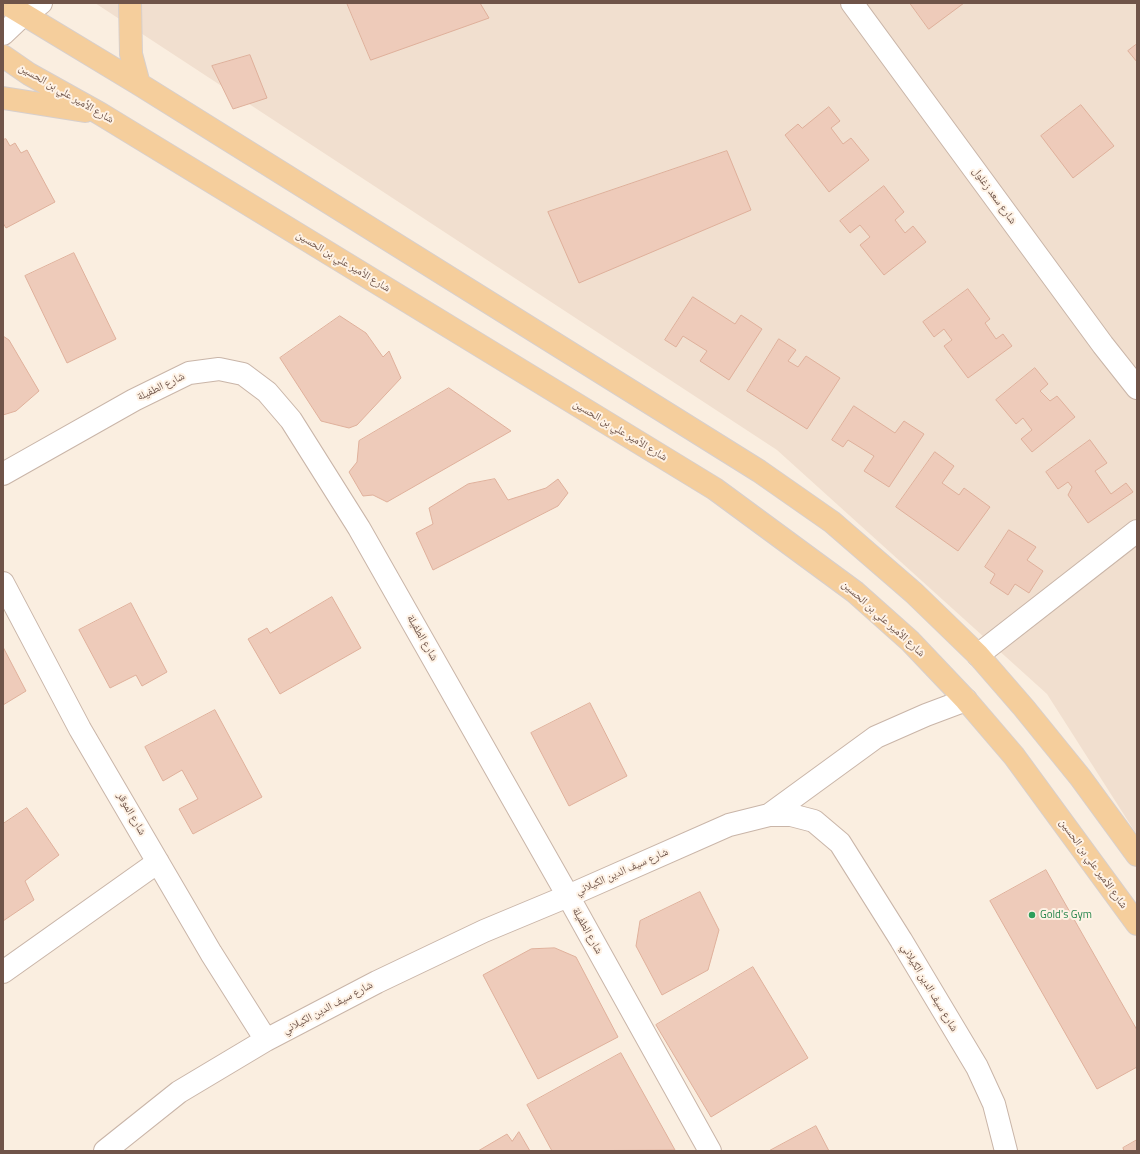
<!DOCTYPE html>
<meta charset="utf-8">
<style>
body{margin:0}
#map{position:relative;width:1140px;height:1154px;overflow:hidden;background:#faeee0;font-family:"Titillium Web",sans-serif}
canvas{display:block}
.frame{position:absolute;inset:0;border:4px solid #6f5449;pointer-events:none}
</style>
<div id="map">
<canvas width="1140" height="1154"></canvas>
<div class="frame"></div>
</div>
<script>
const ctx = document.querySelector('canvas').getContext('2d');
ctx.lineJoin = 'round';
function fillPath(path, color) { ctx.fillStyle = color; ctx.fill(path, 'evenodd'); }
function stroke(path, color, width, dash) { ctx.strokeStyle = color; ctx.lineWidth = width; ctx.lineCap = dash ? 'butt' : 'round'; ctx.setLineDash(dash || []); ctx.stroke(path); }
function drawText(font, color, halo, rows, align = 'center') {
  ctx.font = font + ' "Titillium Web","Noto Naskh Arabic",sans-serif'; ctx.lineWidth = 4; ctx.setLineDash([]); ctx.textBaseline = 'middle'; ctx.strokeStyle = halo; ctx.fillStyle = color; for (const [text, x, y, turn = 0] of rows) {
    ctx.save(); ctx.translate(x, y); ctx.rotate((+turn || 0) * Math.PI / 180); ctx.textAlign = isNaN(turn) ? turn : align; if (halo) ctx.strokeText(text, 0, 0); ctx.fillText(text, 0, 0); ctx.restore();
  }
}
fillPath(new Path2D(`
 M 95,3 L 1137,3 L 1137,835 L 1047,694 L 777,450 Z`), '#f1dfcf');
const building = new Path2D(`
 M 347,3 L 480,3 L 489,18 L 371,60 Z
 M 910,3 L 964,3 L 929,29 Z
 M 1137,44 L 1137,62 L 1128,51 Z
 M 250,55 L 267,98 L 233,109 L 212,66 Z
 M 1081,105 L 1114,146 L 1073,178 L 1041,136 Z
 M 829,107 L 840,121 L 831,128 L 843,144 L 851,138 L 869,160 L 829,192 L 785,135 L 798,124 L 802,128 Z
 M 6,139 L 10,146 L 15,143 L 21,153 L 27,150 L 55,202 L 6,228 L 3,223 L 3,140 Z
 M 727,151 L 751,210 L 579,283 L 548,212 Z
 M 884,186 L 904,212 L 895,220 L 905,233 L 913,226 L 926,242 L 884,275 L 860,245 L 870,237 L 860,225 L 850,233 L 840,221 Z
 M 74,253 L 116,339 L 67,363 L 25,276 Z
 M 968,289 L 990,319 L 985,323 L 996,339 L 1003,334 L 1012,346 L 968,378 L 944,346 L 952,340 L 944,329 L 934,337 L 923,322 Z
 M 693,297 L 735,324 L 741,315 L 762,329 L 729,380 L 700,361 L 707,351 L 683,336 L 676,347 L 665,340 Z
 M 340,316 L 366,333 L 383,357 L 389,351 L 401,378 L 357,425 L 349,428 L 321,421 L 280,358 Z
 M 3,336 L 9,340 L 39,391 L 16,411 L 3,415 Z
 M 779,339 L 796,350 L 788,361 L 798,367 L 806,356 L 840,378 L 807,429 L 747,391 Z
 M 1035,368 L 1048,384 L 1040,391 L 1050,401 L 1057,396 L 1075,417 L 1032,452 L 1021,439 L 1032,430 L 1023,418 L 1016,424 L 996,400 Z
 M 449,388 L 511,431 L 387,502 L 373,495 L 363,496 L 349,472 L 357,462 L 359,441 Z
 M 854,406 L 895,433 L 904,421 L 924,434 L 889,487 L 864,471 L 874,456 L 848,440 L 843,447 L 832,440 Z
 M 1090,440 L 1107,463 L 1095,471 L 1111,494 L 1126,483 L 1133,492 L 1088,523 L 1068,495 L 1072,487 L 1068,482 L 1058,489 L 1046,472 Z
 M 935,452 L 954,466 L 942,483 L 959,495 L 964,488 L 990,507 L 958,551 L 896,507 Z
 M 495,479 L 508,500 L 546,488 L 558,479 L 568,493 L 558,506 L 433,570 L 416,533 L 433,524 L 429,508 L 468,484 Z
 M 1009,530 L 1036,547 L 1027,560 L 1043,571 L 1029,593 L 1015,584 L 1008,595 L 990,583 L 995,574 L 985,567 Z
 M 332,597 L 361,648 L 280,694 L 248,639 L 267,628 L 270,633 Z
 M 131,603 L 167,672 L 142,686 L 136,675 L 110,688 L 79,630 Z
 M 3,647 L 26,691 L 3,705 Z
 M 590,703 L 627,776 L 569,806 L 531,733 Z
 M 215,710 L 262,797 L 193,834 L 179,809 L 198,799 L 182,770 L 163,781 L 145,747 Z
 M 27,808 L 59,855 L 25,881 L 34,900 L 3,921 L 3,824 Z
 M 1046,870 L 1137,1030 L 1137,1067 L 1097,1089 L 990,901 Z
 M 700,892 L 719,930 L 708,970 L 662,995 L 636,946 L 640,921 Z
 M 555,948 L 576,957 L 618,1037 L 538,1079 L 483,975 L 531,949 Z
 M 753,967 L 808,1058 L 711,1117 L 656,1025 Z
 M 621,1053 L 675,1150 L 552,1151 L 527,1105 Z
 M 816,1126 L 829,1151 L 769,1151 Z
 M 519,1132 L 530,1151 L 478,1151 L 507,1134 L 512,1141 Z
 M 1137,1140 L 1137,1151 L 1124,1151 L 1123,1148 Z`);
fillPath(building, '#eecbba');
stroke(building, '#dfb09b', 1);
const minor = new Path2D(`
 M 852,3 L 1103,345 L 1137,388
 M 3,34 L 23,15 L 41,3
 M 3,474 L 134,400 L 189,373 L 219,369 L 243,374 L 267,392 L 291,420 L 359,528 L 568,896 L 710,1151
 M 3,583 L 80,729 L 211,953 L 266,1040
 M 978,655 L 1137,531
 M 769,815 L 876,737 L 926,715 L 966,700
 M 3,972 L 158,862
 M 105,1151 L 179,1092 L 266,1040 L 377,982 L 484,931 L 568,896 L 729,825 L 769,815 L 791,815 L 814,821 L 840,843 L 901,940 L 977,1067 L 994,1104 L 1006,1151`);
const major = new Path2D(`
 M 5,3 L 139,84 L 759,471 L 832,522 L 914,593 L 978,655 L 1024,708 L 1080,777 L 1137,855
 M 130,3 L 131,54 L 139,84
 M 3,56 L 29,74 L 99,113 L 715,489 L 855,592 L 910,641 L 966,700 L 1014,756 L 1137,924
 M 3,98 L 85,111`);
stroke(minor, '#c9b5a8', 24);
stroke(major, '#d7cfcc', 24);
stroke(minor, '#fff', 22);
stroke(major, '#f5ce9c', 22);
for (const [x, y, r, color] of [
 [1032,915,4,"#2e9e5b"]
]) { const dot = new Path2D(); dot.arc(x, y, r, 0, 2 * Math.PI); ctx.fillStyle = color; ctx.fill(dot); stroke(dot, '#fef2e5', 1.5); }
drawText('11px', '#6f5449', '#fef2e5', [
 ["شارع الأمير علي بن الحسين",66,94,30],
 ["شارع سعد زغلول",994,196,54],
 ["شارع الأمير علي بن الحسين",343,262,31],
 ["شارع الطفيلة",161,387,-26],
 ["شارع الأمير علي بن الحسين",620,431,31],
 ["شارع الأمير علي بن الحسين",883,619,42],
 ["شارع الطفيلة",422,638,60],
 ["شارع الموقر",131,814,60],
 ["شارع الأمير علي بن الحسين",1093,864,54],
 ["شارع سيف الدين الكيلاني",622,872,-24],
 ["شارع الطفيلة",587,931,61],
 ["شارع سيف الدين الكيلاني",929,988,59],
 ["شارع سيف الدين الكيلاني",328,1008,-28]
]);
drawText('11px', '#27864d', '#fef2e5', [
 ["Gold's Gym",1040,915]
], 'left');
</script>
